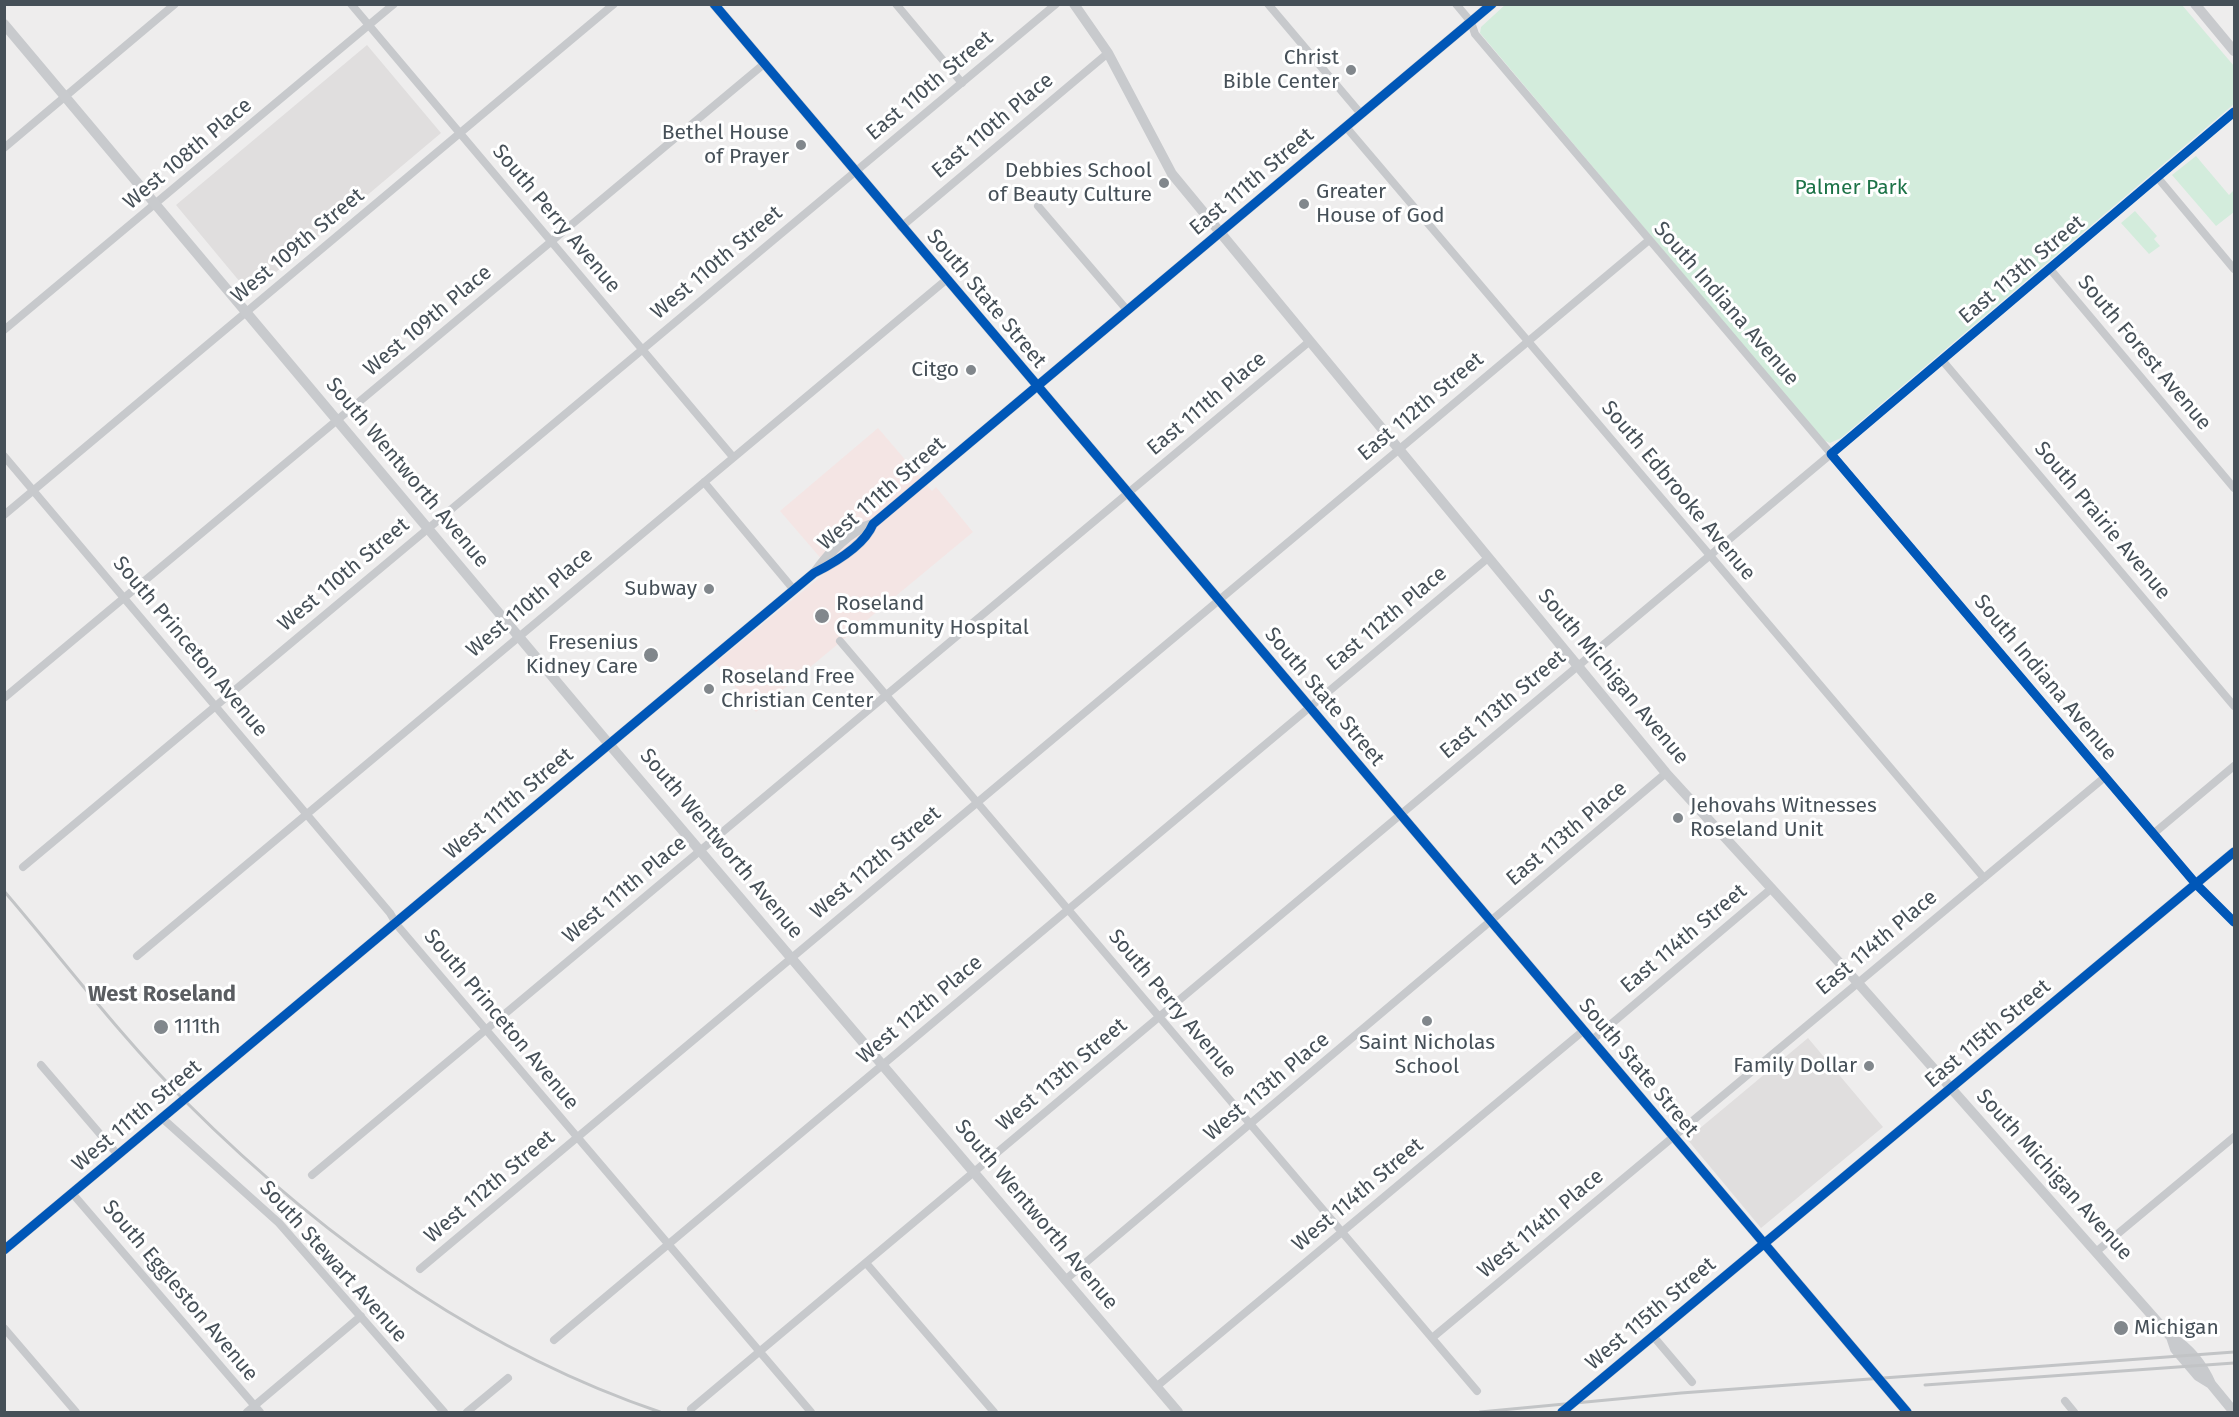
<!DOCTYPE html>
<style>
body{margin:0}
#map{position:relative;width:2239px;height:1417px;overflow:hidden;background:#eeeded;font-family:"Fira Sans",sans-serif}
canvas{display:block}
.frame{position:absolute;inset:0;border:6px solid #465058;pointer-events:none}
</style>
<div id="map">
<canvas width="2239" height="1417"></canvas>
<div class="frame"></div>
</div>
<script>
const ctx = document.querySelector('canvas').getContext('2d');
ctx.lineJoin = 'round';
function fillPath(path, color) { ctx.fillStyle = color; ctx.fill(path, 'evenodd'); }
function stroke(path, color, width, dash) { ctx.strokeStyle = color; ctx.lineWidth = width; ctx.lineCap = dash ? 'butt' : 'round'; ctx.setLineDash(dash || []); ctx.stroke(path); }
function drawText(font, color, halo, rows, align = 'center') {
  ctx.font = font + ' "Fira Sans",sans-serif'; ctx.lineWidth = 6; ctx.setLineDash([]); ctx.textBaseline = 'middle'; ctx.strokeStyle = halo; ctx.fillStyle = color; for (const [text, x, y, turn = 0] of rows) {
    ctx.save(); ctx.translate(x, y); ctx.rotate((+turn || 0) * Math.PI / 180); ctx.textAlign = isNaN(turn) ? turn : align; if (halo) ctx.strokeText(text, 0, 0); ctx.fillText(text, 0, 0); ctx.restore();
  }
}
fillPath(new Path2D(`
 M 367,45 L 441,133 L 250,294 L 176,205 Z
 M 1808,1038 L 1883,1127 L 1761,1228 L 1687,1139 Z`), '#e0dede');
fillPath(new Path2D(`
 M 878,428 L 932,491 L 936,487 L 973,532 L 756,712 L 715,663 L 830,569 L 780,511 Z`), '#f4e5e4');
fillPath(new Path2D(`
 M 1506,4 L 2182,5 L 2234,66 L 2234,104 L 1841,438 L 1830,443 L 1823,440 L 1480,33 L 1481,27 Z
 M 2196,156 L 2229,195 L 2234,190 L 2234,212 L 2216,226 L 2172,175 Z
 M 2135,211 L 2157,236 L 2154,239 L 2160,246 L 2149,254 L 2121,223 Z`), '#d3ecdc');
stroke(new Path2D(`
 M 351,4 L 733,457
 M 896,4 L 962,83
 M 1268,4 L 1361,114
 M 1456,4 L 1471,22 L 1475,34 L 2196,884 L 2234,922
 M 1346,127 L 1984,878
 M 4,148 L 175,4
 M 2158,178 L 2234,269
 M 1038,206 L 1127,310
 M 901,227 L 1108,53
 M 2050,269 L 2234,488
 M 4,330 L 394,4
 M 1942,360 L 2234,706
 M 4,456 L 390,913 L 397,925 L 811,1412
 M 704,482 L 794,590
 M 4,515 L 614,4
 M 840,641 L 1477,1391
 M 4,698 L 764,64
 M 2153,834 L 2234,766
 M 23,867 L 1056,4
 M 137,956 L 946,280
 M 1591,1041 L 1772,888
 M 41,1065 L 118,1155
 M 162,1118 L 279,1223 L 444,1412
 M 312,1175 L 1310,341
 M 72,1193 L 260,1412
 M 2097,1251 L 2234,1137
 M 866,1263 L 994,1412
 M 420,1269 L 1648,241
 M 1065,1280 L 1666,773
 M 4,1328 L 76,1412
 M 1653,1336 L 1692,1382
 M 1432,1338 L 2105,777
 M 554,1340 L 1488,558
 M 1156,1387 L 1583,1031
 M 2065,1401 L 2074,1412
 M 691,1409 L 1831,454 L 2234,112
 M 247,1412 L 361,1316
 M 467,1412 L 508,1378`), '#c7c9cc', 8);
stroke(new Path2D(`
 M 714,4 L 1907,1412
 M 1074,4 L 1108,53 L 1172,174 L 1666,773 L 1858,983 L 2171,1337 L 2175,1349 L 2198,1376 L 2211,1384 L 2234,1412
 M 2195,4 L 2234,51
 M 4,24 L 609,744 L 1178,1412
 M 816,571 C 829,553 850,530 872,524
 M 4,1250 L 814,573 C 834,563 864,546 873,524 L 1492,4
 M 2171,1337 C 2189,1347 2203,1365 2211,1384
 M 1562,1412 L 2234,852`), '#c8cacd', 10);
stroke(new Path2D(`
 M 4,891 C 64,961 120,1036 185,1101 C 320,1236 478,1350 660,1412
 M 1925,1385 L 2234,1363
 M 1480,1412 L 1681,1393 L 2234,1352`), '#c2c4c6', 3);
stroke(new Path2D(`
 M 714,4 L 1907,1412
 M 2234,112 L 1831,454 L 2196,884 L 2234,922
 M 4,1250 L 814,573 C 834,563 864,546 873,524 L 1492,4
 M 1562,1412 L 2234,852`), '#0057b8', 9);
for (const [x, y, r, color] of [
 [1351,70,6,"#81878c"],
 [801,145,6,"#81878c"],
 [1164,183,6,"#81878c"],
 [1304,204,6,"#81878c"],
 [971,370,6,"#81878c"],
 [709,589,6,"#81878c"],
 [822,616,8,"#81878c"],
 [651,655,8,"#81878c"],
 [709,689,6,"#81878c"],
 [1678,818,6,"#81878c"],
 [1427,1021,6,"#81878c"],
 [161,1027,8,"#81878c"],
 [1869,1066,6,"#81878c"],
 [2121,1328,8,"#81878c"]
]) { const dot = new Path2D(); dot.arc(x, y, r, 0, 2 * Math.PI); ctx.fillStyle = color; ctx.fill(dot); stroke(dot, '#fff', 2); }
drawText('21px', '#465058', '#fff', [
 ["Christ",1339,58],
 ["Bible Center",1339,82],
 ["Bethel House",789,133],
 ["of Prayer",789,157],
 ["Debbies School",1152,171],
 ["of Beauty Culture",1152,195],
 ["Greater",1316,192,"left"],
 ["House of God",1316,216,"left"],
 ["Citgo",959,370],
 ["Subway",697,589],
 ["Roseland",836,604,"left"],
 ["Community Hospital",836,628,"left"],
 ["Fresenius",638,643],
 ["Kidney Care",638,667],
 ["Roseland Free",721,677,"left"],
 ["Christian Center",721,701,"left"],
 ["Jehovahs Witnesses",1690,806,"left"],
 ["Roseland Unit",1690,830,"left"],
 ["111th",174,1027,"left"],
 ["Saint Nicholas",1427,1043,"center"],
 ["School",1427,1067,"center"],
 ["Family Dollar",1857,1066],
 ["Michigan",2134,1328,"left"]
], 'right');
drawText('21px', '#465058', '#fff', [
 ["East 110th Street",930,86,-40],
 ["East 110th Place",993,126,-40],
 ["West 108th Place",188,154,-40],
 ["East 111th Street",1252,182,-40],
 ["South Perry Avenue",556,219,50],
 ["West 109th Street",298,246,-40],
 ["West 110th Street",717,263,-40],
 ["East 113th Street",2022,270,-40],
 ["South State Street",986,299,50],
 ["South Indiana Avenue",1726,304,49],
 ["West 109th Place",428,321,-40],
 ["South Forest Avenue",2144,353,50],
 ["East 111th Place",1207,404,-40],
 ["East 112th Street",1421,407,-40],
 ["South Wentworth Avenue",407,473,50],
 ["South Edbrooke Avenue",1678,491,50],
 ["West 111th Street",882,494,-41],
 ["South Prairie Avenue",2102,521,50],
 ["West 110th Street",344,575,-40],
 ["West 110th Place",530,603,-40],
 ["East 112th Place",1387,619,-40],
 ["South Princeton Avenue",190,647,50],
 ["South Michigan Avenue",1613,677,50],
 ["South Indiana Avenue",2045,678,50],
 ["South State Street",1324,697,50],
 ["East 113th Street",1503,705,-40],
 ["West 111th Street",509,804,-40],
 ["East 113th Place",1567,834,-40],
 ["South Wentworth Avenue",721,844,50],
 ["West 112th Street",876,863,-40],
 ["West 111th Place",625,890,-40],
 ["East 114th Street",1684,939,-40],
 ["East 114th Place",1877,943,-40],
 ["South Perry Avenue",1172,1004,50],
 ["West 112th Place",920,1010,-40],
 ["South Princeton Avenue",501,1020,50],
 ["East 115th Street",1988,1034,-40],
 ["South State Street",1638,1068,50],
 ["West 113th Street",1062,1075,-40],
 ["West 113th Place",1267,1087,-40],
 ["West 111th Street",137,1116,-40],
 ["South Michigan Avenue",2054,1175,48],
 ["West 112th Street",490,1187,-40],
 ["West 114th Street",1358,1195,-40],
 ["South Wentworth Avenue",1036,1215,50],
 ["West 114th Place",1541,1224,-40],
 ["South Stewart Avenue",333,1262,48],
 ["South Eggleston Avenue",180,1291,50],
 ["West 115th Street",1651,1314,-40]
]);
drawText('21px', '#1d7348', '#fff', [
 ["Palmer Park",1851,188]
]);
drawText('bold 22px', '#5a5d61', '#fff', [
 ["West Roseland",162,995]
]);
</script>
